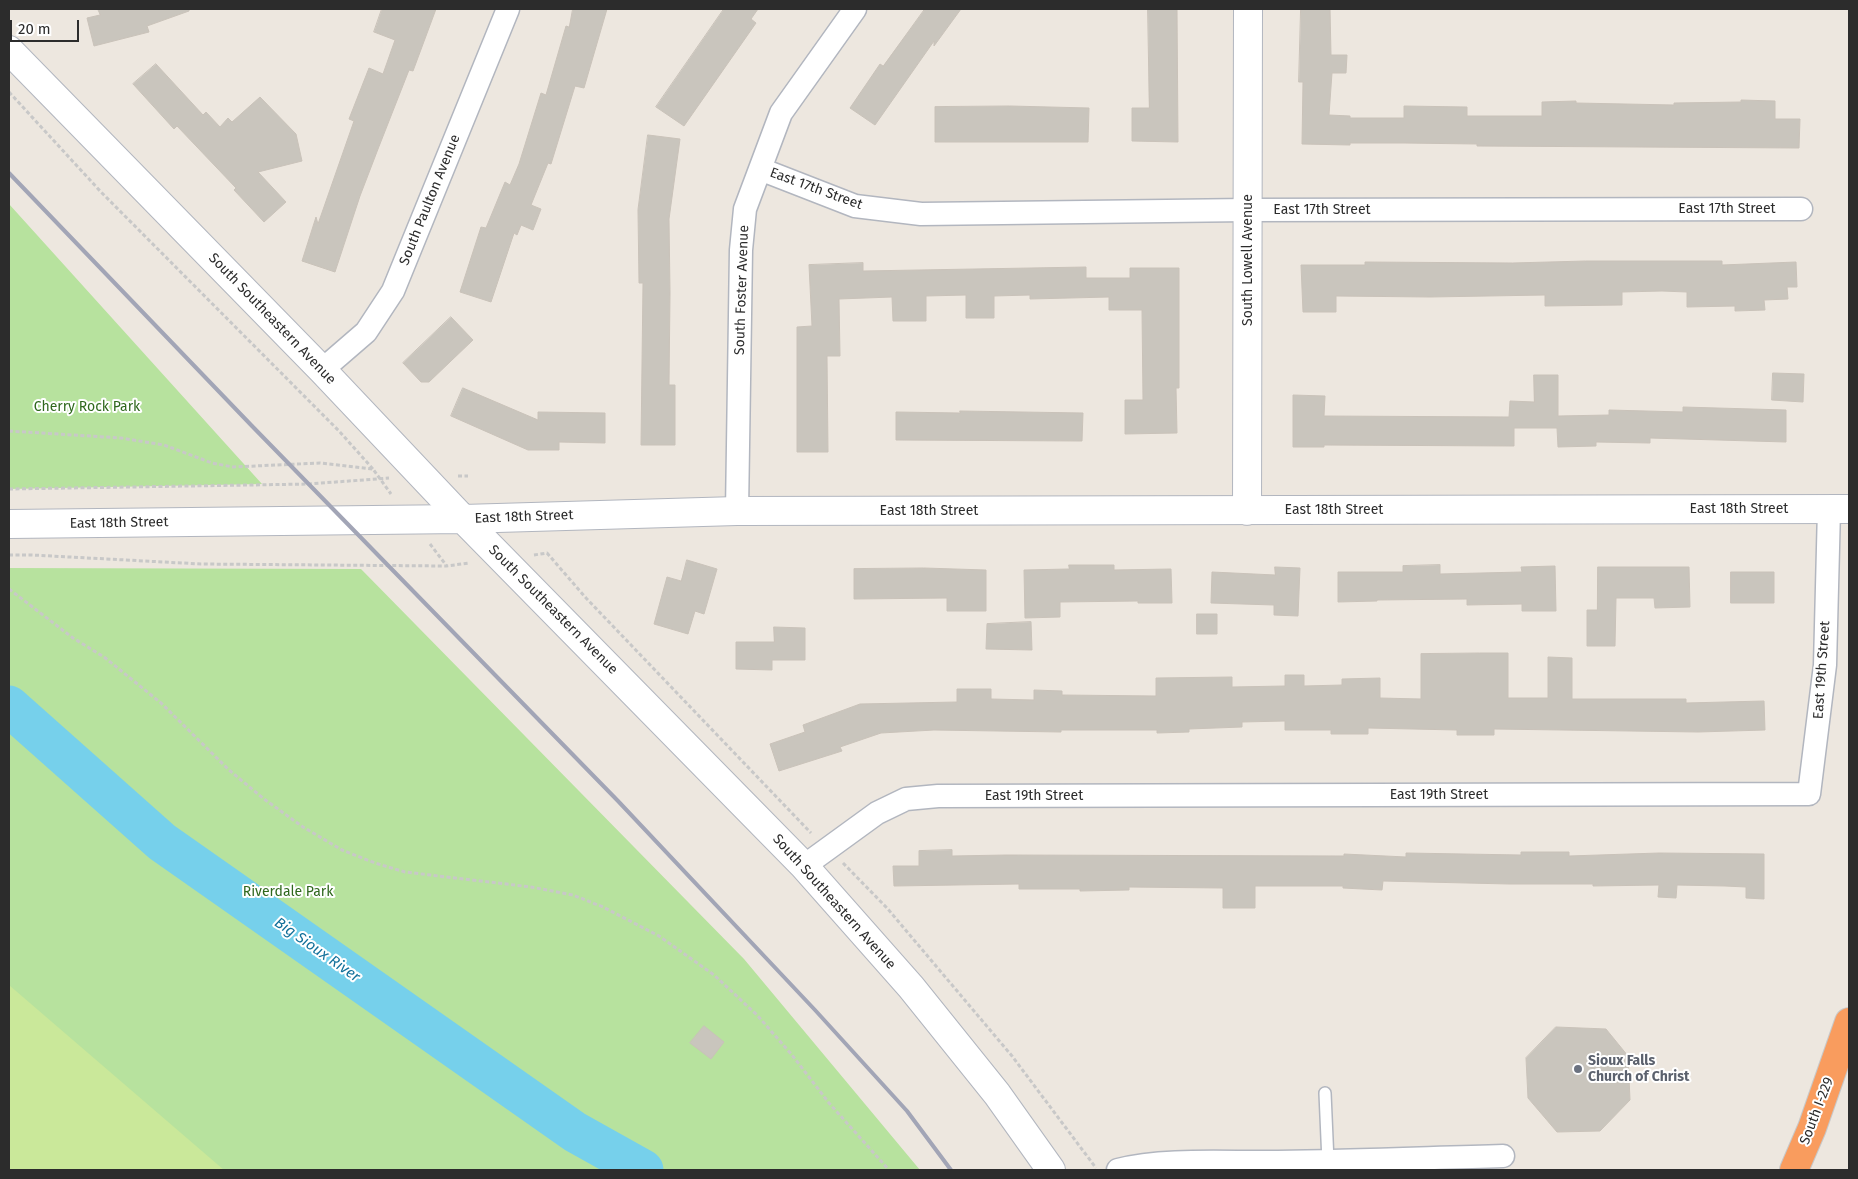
<!DOCTYPE html>
<style>
body{margin:0}
#map{position:relative;width:1858px;height:1179px;overflow:hidden;background:#ede7df;font-family:"Fira Sans",sans-serif}
canvas{display:block}
.frame{position:absolute;inset:0;border:10px solid #2c2c2c;pointer-events:none}
.scale{position:absolute;left:10px;top:20px;width:69px;height:22px;box-sizing:border-box;border:2px solid #2c2c2c;border-top:0;padding-left:6px;font-size:15px;line-height:18px;white-space:nowrap;color:#2c2c2c;-webkit-text-stroke:4px #fff;paint-order:stroke}
</style>
<div id="map">
<canvas width="1858" height="1179"></canvas>
<div class="frame"></div>
<div class="scale">20 m</div>
</div>
<script>
const ctx = document.querySelector('canvas').getContext('2d');
ctx.lineJoin = 'round';
function fillPath(path, color) { ctx.fillStyle = color; ctx.fill(path, 'evenodd'); }
function stroke(path, color, width, dash) { ctx.strokeStyle = color; ctx.lineWidth = width; ctx.lineCap = dash ? 'butt' : 'round'; ctx.setLineDash(dash || []); ctx.stroke(path); }
function drawText(font, color, halo, rows, align = 'center') {
  ctx.font = font + ' "Fira Sans",sans-serif'; ctx.lineWidth = 4; ctx.setLineDash([]); ctx.textBaseline = 'middle'; ctx.strokeStyle = halo; ctx.fillStyle = color; for (const [text, x, y, turn = 0] of rows) {
    ctx.save(); ctx.translate(x, y); ctx.rotate((+turn || 0) * Math.PI / 180); ctx.textAlign = isNaN(turn) ? turn : align; if (halo) ctx.strokeText(text, 0, 0); ctx.fillText(text, 0, 0); ctx.restore();
  }
}
fillPath(new Path2D(`
 M 9,204 L 262,484 L 9,489 Z
 M 9,568 L 361,569 L 744,959 L 920,1170 L 9,1170 Z`), '#b7e29e');
fillPath(new Path2D(`
 M 9,985 L 224,1170 L 9,1170 Z`), '#cae89a');
stroke(new Path2D(`
 M 9,706 L 162,842 L 575,1132 L 643,1170`), '#76d0eb', 41);
const building = new Path2D(`
 M 98,9 L 189,9 L 189,11 L 147,26 L 149,32 L 94,46 L 87,18 L 100,15 Z
 M 382,9 L 436,9 L 413,71 L 409,70 L 378,149 L 360,196 L 335,272 L 302,261 L 316,217 L 318,224 L 354,121 L 349,119 L 369,68 L 383,74 L 395,40 L 374,32 Z
 M 573,9 L 607,9 L 584,88 L 575,86 L 551,164 L 548,163 L 531,205 L 541,209 L 533,230 L 521,225 L 517,235 L 514,233 L 491,302 L 460,292 L 481,227 L 486,228 L 505,182 L 510,185 L 519,164 L 541,93 L 546,95 L 566,26 L 569,27 Z
 M 724,9 L 758,9 L 751,19 L 756,23 L 684,126 L 656,107 Z
 M 925,9 L 961,9 L 934,46 L 934,41 L 875,125 L 850,108 L 880,64 L 883,66 Z
 M 1148,9 L 1177,9 L 1178,142 L 1132,141 L 1132,108 L 1149,108 Z
 M 1301,9 L 1330,9 L 1331,55 L 1347,55 L 1346,73 L 1332,73 L 1329,115 L 1350,116 L 1350,118 L 1404,118 L 1404,106 L 1467,107 L 1467,116 L 1542,116 L 1542,102 L 1576,101 L 1576,103 L 1674,105 L 1674,103 L 1741,102 L 1741,100 L 1775,101 L 1775,119 L 1800,119 L 1799,148 L 1477,146 L 1477,144 L 1404,143 L 1350,143 L 1350,145 L 1302,144 L 1303,82 L 1299,82 Z
 M 156,64 L 203,115 L 206,112 L 220,127 L 228,118 L 232,122 L 260,97 L 296,134 L 302,161 L 258,172 L 286,202 L 264,222 L 234,190 L 236,188 L 177,126 L 174,129 L 133,84 Z
 M 1010,106 L 1089,108 L 1088,142 L 935,142 L 935,107 Z
 M 648,135 L 680,139 L 669,219 L 670,293 L 669,385 L 675,385 L 675,445 L 641,445 L 643,283 L 639,283 L 638,210 Z
 M 1586,261 L 1722,261 L 1722,265 L 1796,262 L 1797,287 L 1787,287 L 1788,299 L 1764,300 L 1765,310 L 1735,311 L 1735,306 L 1687,307 L 1687,292 L 1662,291 L 1622,292 L 1622,305 L 1545,306 L 1545,295 L 1430,297 L 1336,296 L 1336,312 L 1303,312 L 1301,265 L 1365,265 L 1365,262 L 1512,263 Z
 M 863,263 L 863,271 L 1086,267 L 1086,278 L 1130,278 L 1130,268 L 1179,268 L 1179,388 L 1176,388 L 1177,433 L 1125,434 L 1125,400 L 1143,400 L 1142,310 L 1109,310 L 1109,297 L 1030,299 L 1030,295 L 994,296 L 994,318 L 966,318 L 966,295 L 926,296 L 926,321 L 893,321 L 892,297 L 839,299 L 840,356 L 827,356 L 828,452 L 797,452 L 797,327 L 812,326 L 809,265 Z
 M 451,317 L 473,340 L 429,382 L 421,382 L 403,363 Z
 M 1773,373 L 1804,374 L 1803,402 L 1772,400 Z
 M 1534,375 L 1558,375 L 1558,416 L 1609,415 L 1609,410 L 1683,412 L 1683,407 L 1786,410 L 1786,442 L 1650,438 L 1650,443 L 1596,442 L 1596,446 L 1558,447 L 1557,428 L 1514,428 L 1514,446 L 1324,445 L 1324,447 L 1293,447 L 1293,395 L 1325,396 L 1324,416 L 1509,417 L 1510,401 L 1534,402 Z
 M 463,388 L 538,420 L 538,412 L 605,413 L 605,443 L 559,442 L 559,450 L 528,450 L 451,416 Z
 M 960,411 L 1083,413 L 1082,441 L 896,440 L 896,412 L 960,413 Z
 M 687,560 L 717,569 L 704,614 L 695,611 L 688,634 L 654,624 L 667,577 L 681,581 Z
 M 1069,565 L 1114,565 L 1114,570 L 1171,569 L 1172,603 L 1138,603 L 1138,601 L 1060,602 L 1060,617 L 1025,618 L 1024,570 L 1069,569 Z
 M 1440,565 L 1440,574 L 1522,572 L 1521,567 L 1555,566 L 1556,611 L 1522,611 L 1522,604 L 1467,605 L 1467,599 L 1377,600 L 1377,601 L 1338,602 L 1338,572 L 1403,572 L 1403,566 Z
 M 1275,567 L 1300,568 L 1298,616 L 1274,615 L 1274,605 L 1211,603 L 1212,572 L 1275,575 Z
 M 1598,567 L 1689,567 L 1690,607 L 1655,608 L 1654,598 L 1616,598 L 1615,646 L 1587,646 L 1587,610 L 1597,610 Z
 M 924,568 L 986,570 L 986,611 L 947,611 L 947,598 L 854,599 L 854,569 Z
 M 1731,572 L 1774,572 L 1774,603 L 1731,603 Z
 M 1197,614 L 1217,614 L 1217,634 L 1197,634 Z
 M 1031,622 L 1032,650 L 986,649 L 987,624 Z
 M 774,627 L 805,628 L 805,660 L 772,660 L 772,670 L 736,669 L 736,642 L 774,642 Z
 M 1480,653 L 1508,653 L 1508,698 L 1548,698 L 1548,657 L 1572,658 L 1572,699 L 1686,699 L 1686,703 L 1764,701 L 1765,730 L 1698,732 L 1494,729 L 1494,735 L 1457,735 L 1457,730 L 1368,728 L 1368,734 L 1331,734 L 1331,730 L 1285,730 L 1285,721 L 1242,722 L 1242,727 L 1189,729 L 1189,732 L 1157,733 L 1157,730 L 1061,730 L 1061,732 L 934,730 L 881,733 L 840,747 L 842,751 L 779,771 L 770,744 L 805,732 L 803,725 L 860,704 L 957,702 L 957,689 L 991,689 L 991,699 L 1034,700 L 1034,690 L 1062,691 L 1062,695 L 1156,696 L 1156,678 L 1232,677 L 1232,687 L 1285,686 L 1285,675 L 1304,675 L 1304,686 L 1342,685 L 1342,679 L 1380,678 L 1380,698 L 1421,699 L 1421,654 Z
 M 952,850 L 952,856 L 1006,855 L 1344,856 L 1344,854 L 1406,857 L 1406,853 L 1521,855 L 1521,852 L 1569,852 L 1569,856 L 1659,853 L 1764,854 L 1764,899 L 1746,898 L 1746,887 L 1725,886 L 1677,885 L 1676,898 L 1658,897 L 1659,885 L 1593,886 L 1593,884 L 1509,884 L 1383,881 L 1382,890 L 1343,888 L 1343,886 L 1255,886 L 1255,908 L 1223,908 L 1223,888 L 1129,887 L 1129,890 L 1080,891 L 1080,889 L 1019,889 L 1019,884 L 894,886 L 893,866 L 919,866 L 919,851 Z
 M 704,1026 L 724,1042 L 711,1059 L 690,1043 Z
 M 1556,1027 L 1606,1029 L 1628,1056 L 1630,1100 L 1600,1131 L 1557,1132 L 1528,1098 L 1526,1058 Z`);
fillPath(building, '#c9c5bd');
stroke(building, '#c9c2b9', 1);
const service = new Path2D(`
 M 1325,1093 L 1328,1162`);
const minor = new Path2D(`
 M 760,169 L 855,206 L 921,214 L 1248,210 L 1801,209
 M 322,370 L 366,332 L 393,291 L 508,9
 M 737,511 L 741,250 L 745,209 L 781,113 L 855,9
 M 804,866 L 877,813 L 906,799 L 938,796 L 1809,794 L 1825,665 L 1829,509
 M 1118,1170 C 1165,1158 1228,1163 1278,1162 C 1353,1161 1428,1158 1503,1156`);
const tertiary = new Path2D(`
 M 9,50 L 322,370 L 463,519 L 737,511 L 1849,509
 M 1247,511 L 1248,9`);
const secondary = new Path2D(`
 M 9,524 L 463,519 L 804,866 L 911,987 L 997,1094 L 1051,1170`);
const motorway = new Path2D(`
 M 1794,1170 L 1812,1128 L 1849,1022`);
stroke(service, '#b2b6bf', 14);
stroke(minor, '#b2b6bf', 25);
stroke(tertiary, '#b2b6bf', 30);
stroke(secondary, '#b2b6bf', 30);
stroke(motorway, '#c8c8c8', 30);
stroke(new Path2D(`
 M 9,92 L 101,192 L 339,431 L 373,469
 M 9,431 L 121,438 L 164,445 L 212,463 L 233,467 L 320,463 L 373,469 L 391,494
 M 458,476 L 468,476
 M 9,489 L 309,484 L 389,478
 M 430,544 L 446,565
 M 9,555 L 32,555 L 201,564 L 446,566 L 470,563
 M 534,555 L 547,553 L 586,598 L 811,833
 M 9,589 L 73,638 L 104,657 L 161,703 L 229,770 L 264,799 L 303,827 L 342,850 L 375,863 L 405,872 L 531,887 L 573,895 L 603,907 L 659,936 L 714,975 L 757,1015 L 792,1055 L 829,1103 L 889,1170
 M 843,863 L 887,908 L 1012,1056 L 1096,1168`), '#c8c8c8', 3, [4, 2.5]);
stroke(service, '#fff', 11);
stroke(minor, '#fff', 22);
stroke(tertiary, '#fff', 28);
stroke(secondary, '#fff', 28);
stroke(motorway, '#f99c5e', 28);
stroke(new Path2D(`
 M 9,173 L 252,426 L 618,801 L 815,1010 L 907,1111 L 951,1170`), '#a2a5b6', 4);
for (const [x, y, r, color] of [
 [1578,1069,5,"#6b7280"]
]) { const dot = new Path2D(); dot.arc(x, y, r, 0, 2 * Math.PI); ctx.fillStyle = color; ctx.fill(dot); stroke(dot, '#fff', 2); }
drawText('14px', '#2c2c2c', '#fff', [
 ["East 17th Street",816,189,20],
 ["South Paulton Avenue",430,200,-68],
 ["East 17th Street",1727,209],
 ["East 17th Street",1322,210],
 ["South Lowell Avenue",1248,260,-90],
 ["South Foster Avenue",742,290,-88],
 ["South Southeastern Avenue",272,319,46],
 ["East 18th Street",1739,509],
 ["East 18th Street",1334,510],
 ["East 18th Street",929,511],
 ["East 18th Street",524,517,-2],
 ["East 18th Street",119,523,-1],
 ["South Southeastern Avenue",553,610,45],
 ["East 19th Street",1822,670,-86],
 ["East 19th Street",1439,795],
 ["East 19th Street",1034,796],
 ["South Southeastern Avenue",834,902,48],
 ["South I-229",1817,1111,-69]
]);
drawText('14px', '#2f681d', '#fff', [
 ["Cherry Rock Park",87,407],
 ["Riverdale Park",288,892]
]);
drawText('bold 14px', '#5b616d', '#fff', [
 ["Sioux Falls",1588,1061],
 ["Church of Christ",1588,1077]
], 'left');
drawText('italic 15px', '#12709a', '#fff', [
 ["Big Sioux River",317,950,35]
]);
</script>
